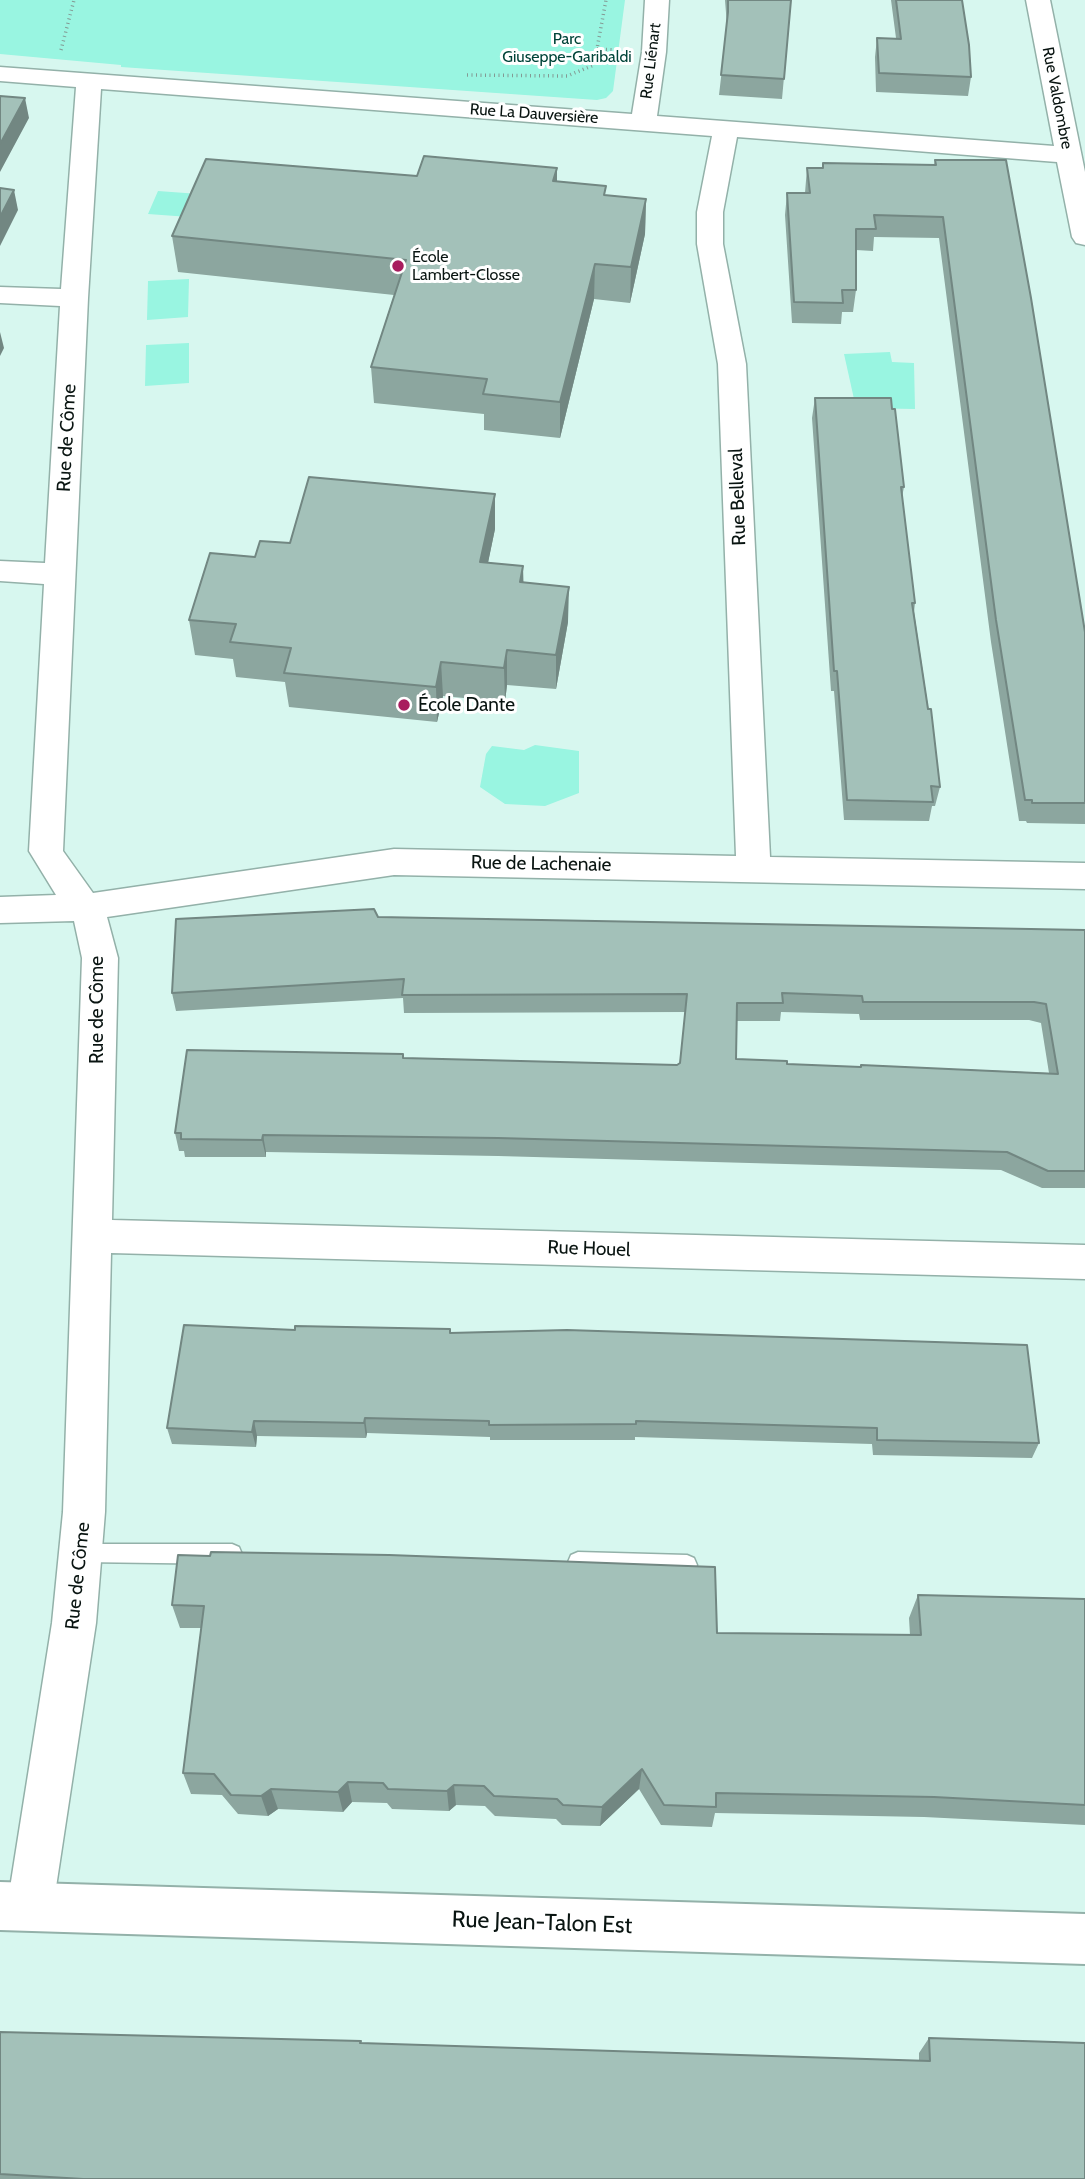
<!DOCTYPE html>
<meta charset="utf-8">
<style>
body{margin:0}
canvas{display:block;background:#d7f7ef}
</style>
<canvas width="1085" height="2179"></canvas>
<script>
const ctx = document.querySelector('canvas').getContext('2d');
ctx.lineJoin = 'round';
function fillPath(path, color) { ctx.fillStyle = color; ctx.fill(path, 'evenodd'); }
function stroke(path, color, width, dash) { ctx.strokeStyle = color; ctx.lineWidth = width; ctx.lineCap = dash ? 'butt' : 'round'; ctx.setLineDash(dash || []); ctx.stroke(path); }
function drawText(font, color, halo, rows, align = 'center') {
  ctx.font = font + ' Cabin,sans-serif'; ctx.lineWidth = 6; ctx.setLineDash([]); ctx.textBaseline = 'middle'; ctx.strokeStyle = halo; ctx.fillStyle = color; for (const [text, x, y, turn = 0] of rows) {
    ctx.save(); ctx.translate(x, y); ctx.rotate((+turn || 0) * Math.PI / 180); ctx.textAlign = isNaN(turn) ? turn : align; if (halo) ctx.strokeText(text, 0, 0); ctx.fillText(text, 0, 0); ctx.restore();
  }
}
fillPath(new Path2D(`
 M 0,0 L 625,0 L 613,91 L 606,98 L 597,100 L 121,67 L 121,65 L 0,54 Z
 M 158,191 L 199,194 L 189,217 L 148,214 Z
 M 189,279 L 188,317 L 147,320 L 148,281 Z
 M 189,343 L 189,383 L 145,386 L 146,345 Z
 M 890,352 L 892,362 L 914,363 L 915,409 L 856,408 L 844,354 Z
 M 535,745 L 579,751 L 579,793 L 545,806 L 505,804 L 480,787 L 486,754 L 492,746 L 524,750 Z`), '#99f5e1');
const service = new Path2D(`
 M 81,1544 L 232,1544 L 239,1547 L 242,1554 L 239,1561 L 232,1564 L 81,1562 L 74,1560 L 71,1553 L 74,1546 Z
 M 578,1552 L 687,1555 L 694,1558 L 697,1565 L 694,1572 L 687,1575 L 578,1572 L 571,1569 L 568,1562 L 571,1555 Z`);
const minor = new Path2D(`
 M 645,0 L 669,0 L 666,52 L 657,116 L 1054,146 L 1026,0 L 1050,0 L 1085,172 L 1085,245 L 1076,243 L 1072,237 L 1057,162 L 737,137 L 723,212 L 723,244 L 746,364 L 770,857 L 1085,863 L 1085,889 L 394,875 L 107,917 L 118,958 L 112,1220 L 1085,1245 L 1085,1279 L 111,1253 L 105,1512 L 96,1623 L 53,1907 L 46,1923 L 30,1930 L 14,1923 L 7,1907 L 52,1623 L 63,1512 L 82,958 L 74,921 L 0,923 L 0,897 L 56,895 L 29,851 L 44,584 L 0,581 L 0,561 L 45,563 L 60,306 L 0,303 L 0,287 L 61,289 L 76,87 L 0,81 L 0,67 L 632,114 L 642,52 ZM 101,89 L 712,136 L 697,212 L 697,244 L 718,364 L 736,856 L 394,849 L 93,893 L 63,851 L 88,298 Z`);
const secondary = new Path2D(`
 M 0,1882 L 1085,1914 L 1085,1964 L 0,1930 Z`);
stroke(service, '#93b1a9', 3);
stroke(minor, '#93b1a9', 3);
stroke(secondary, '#93b1a9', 4);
stroke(new Path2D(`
 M 597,49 L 618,50
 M 61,50 L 74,0
 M 467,75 L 567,76 L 594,65 L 606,0`), '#839a94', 3.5, [1, 3.5]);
fillPath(service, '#fff');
fillPath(minor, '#fff');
fillPath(secondary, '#fff');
fillPath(new Path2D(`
 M 725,0 L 791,0 L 782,99 L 719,95 L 727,26 Z
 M 891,0 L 962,0 L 971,77 L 968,96 L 876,92 L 875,57 L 877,38 L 896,38 Z
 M 935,160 L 1080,603 L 1085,632 L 1085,824 L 1027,823 L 1026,821 L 1019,821 L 991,642 L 939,238 L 874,237 L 873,251 L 856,250 L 856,290 L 853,312 L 842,312 L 841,324 L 792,323 L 785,215 L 787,193 L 805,193 L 807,168 L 822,168 L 823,163 L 934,165 Z
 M 557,168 L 557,181 L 606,195 L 646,199 L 645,234 L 630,303 L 594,299 L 560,438 L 484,430 L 484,414 L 374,403 L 371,367 L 394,295 L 178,272 L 172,236 L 417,176 Z
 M 815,398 L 904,487 L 902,497 L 915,603 L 914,612 L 940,787 L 935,806 L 932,806 L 929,821 L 844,820 L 834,691 L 831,691 L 812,418 Z
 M 495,529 L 488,562 L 523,583 L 568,622 L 556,689 L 507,685 L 505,702 L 443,696 L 437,722 L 289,707 L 285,682 L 236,677 L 233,659 L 195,655 L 189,620 L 255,557 Z
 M 378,917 L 1085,930 L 1085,1188 L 1042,1188 L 1001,1170 L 498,1156 L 266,1152 L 266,1157 L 185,1157 L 184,1151 L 179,1151 L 175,1133 L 404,1058 L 677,1065 L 680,1063 L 685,1012 L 404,1013 L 403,998 L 176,1011 L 172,993 ZM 781,1012 L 859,1014 L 860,1020 L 1029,1020 L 1041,1023 L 1049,1073 L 861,1065 L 860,1067 L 787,1064 L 736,1059 L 737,1021 L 780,1021 Z
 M 295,1330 L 450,1333 L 1039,1443 L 1032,1458 L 873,1455 L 872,1444 L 635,1437 L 635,1440 L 490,1440 L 490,1437 L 367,1433 L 366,1438 L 257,1436 L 256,1447 L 172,1444 L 167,1428 Z
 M 178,1555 L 717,1633 L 910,1635 L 909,1618 L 918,1595 L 1085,1599 L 1085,1825 L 924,1817 L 715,1813 L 712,1827 L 661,1825 L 639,1789 L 600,1826 L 562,1825 L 556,1819 L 495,1816 L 485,1806 L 456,1805 L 449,1811 L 392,1809 L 387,1803 L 352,1802 L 343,1812 L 278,1809 L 268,1816 L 238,1814 L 222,1795 L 191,1794 L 183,1773 L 201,1628 L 180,1628 L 172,1605 Z
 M 0,2032 L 361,2041 L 361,2043 L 919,2061 L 919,2053 L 929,2038 L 1085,2179 L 0,2179 Z`), '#8ca69f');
fillPath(new Path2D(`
 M 25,98 L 29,118 L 0,172 L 0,144 Z
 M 557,168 L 557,204 L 553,181 Z
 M 14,190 L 18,210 L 0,246 L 0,217 Z
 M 646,199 L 645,234 L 630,303 L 631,267 Z
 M 595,264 L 594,299 L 560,438 L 560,402 Z
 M 0,332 L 4,348 L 0,356 Z
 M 495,494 L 495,529 L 481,597 L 480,562 Z
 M 523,566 L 524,601 L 520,582 Z
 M 569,587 L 568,622 L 556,689 L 556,655 Z
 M 507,650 L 507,685 L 505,702 L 504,668 Z
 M 441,662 L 443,696 L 437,722 L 436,687 Z
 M 263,1135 L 266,1152 L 266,1157 L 262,1140 Z
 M 365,1418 L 367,1433 L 366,1438 L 364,1423 Z
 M 254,1421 L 257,1436 L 256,1447 L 252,1432 Z
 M 642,1769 L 639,1789 L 600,1826 L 602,1807 Z
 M 348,1782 L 352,1802 L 343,1812 L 338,1792 Z
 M 454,1785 L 456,1805 L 449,1811 L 447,1791 Z
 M 271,1789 L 278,1809 L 268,1816 L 261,1796 Z`), '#728782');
const building = new Path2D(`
 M 728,0 L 791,0 L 784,79 L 721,75 L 728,12 Z
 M 896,0 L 962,0 L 969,45 L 971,77 L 879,73 L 877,38 L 901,39 Z
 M 0,96 L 25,98 L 0,144 Z
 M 424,156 L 557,168 L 553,181 L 606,186 L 604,195 L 646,199 L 631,267 L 595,264 L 560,402 L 483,394 L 487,379 L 371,367 L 406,260 L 172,236 L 206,159 L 417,176 Z
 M 935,160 L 1006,160 L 1031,298 L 1085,632 L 1085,803 L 1032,803 L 1032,800 L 1025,800 L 996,620 L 943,217 L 874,215 L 876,229 L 856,229 L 856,290 L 842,290 L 843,303 L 794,302 L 787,193 L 810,193 L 807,168 L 823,168 L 823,163 L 936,165 Z
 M 0,188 L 14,190 L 0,217 Z
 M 815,398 L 891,398 L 892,409 L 895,409 L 904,487 L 901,487 L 915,603 L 912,603 L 928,709 L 931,709 L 940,787 L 931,786 L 933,802 L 847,800 L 837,671 L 834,671 Z
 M 309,477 L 495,494 L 480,562 L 523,566 L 520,582 L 569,587 L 556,655 L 507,650 L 504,668 L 441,662 L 436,687 L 284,673 L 291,648 L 230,642 L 236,624 L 189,620 L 210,553 L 255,557 L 260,541 L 290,543 Z
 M 374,909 L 378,917 L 1085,930 L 1085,1171 L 1048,1171 L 1007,1152 L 498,1138 L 263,1135 L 262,1140 L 181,1139 L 181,1133 L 175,1133 L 187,1050 L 403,1054 L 403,1058 L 677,1065 L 680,1063 L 687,994 L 402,995 L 404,979 L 172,993 L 176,919 ZM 782,993 L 862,996 L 863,1002 L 1034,1002 L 1046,1004 L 1058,1074 L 861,1065 L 861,1067 L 787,1064 L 787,1061 L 736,1059 L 737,1003 L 783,1003 Z
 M 184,1325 L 295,1330 L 295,1326 L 450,1329 L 450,1333 L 567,1330 L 1027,1345 L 1039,1443 L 877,1440 L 877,1428 L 636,1421 L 636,1424 L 489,1425 L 489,1421 L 365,1418 L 364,1423 L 254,1421 L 252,1432 L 167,1428 Z
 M 211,1552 L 389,1555 L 715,1567 L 717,1633 L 921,1635 L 918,1595 L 1085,1599 L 1085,1805 L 934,1797 L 716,1793 L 716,1807 L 664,1805 L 642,1769 L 602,1807 L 563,1805 L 557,1799 L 494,1796 L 484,1786 L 454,1785 L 447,1791 L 388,1789 L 383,1783 L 348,1782 L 338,1792 L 271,1789 L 261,1796 L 231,1795 L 214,1774 L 183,1773 L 204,1606 L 172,1605 L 178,1555 L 210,1556 Z
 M 0,2032 L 361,2041 L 360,2043 L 930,2061 L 929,2038 L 1085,2043 L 1085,2179 L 83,2179 L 0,2174 Z`);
fillPath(building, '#a3c1b9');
stroke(building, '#728782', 2);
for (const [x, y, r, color] of [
 [398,266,7,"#a81c5e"],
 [404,705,7,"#a81c5e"]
]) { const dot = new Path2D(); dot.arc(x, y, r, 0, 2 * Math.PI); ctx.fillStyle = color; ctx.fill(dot); stroke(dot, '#fff', 2.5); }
drawText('16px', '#004439', '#fff', [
 ["Parc",567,39],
 ["Giuseppe-Garibaldi",567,57]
]);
drawText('16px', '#091411', '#fff', [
 ["Rue Liénart",651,61,-83],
 ["Rue Valdombre",1057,98,79],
 ["Rue La Dauversière",534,114,4]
]);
drawText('16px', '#091411', '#fff', [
 ["École",412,257],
 ["Lambert-Closse",412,275]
], 'left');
drawText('19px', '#091411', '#fff', [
 ["Rue de Côme",67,438,-87],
 ["Rue Belleval",738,497,-92],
 ["Rue de Lachenaie",541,864,1],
 ["Rue de Côme",97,1010,-90],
 ["Rue Houel",589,1249,2],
 ["Rue de Côme",78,1576,-84]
]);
drawText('19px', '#091411', '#fff', [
 ["École Dante",418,705]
], 'left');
drawText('23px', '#091411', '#fff', [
 ["Rue Jean-Talon Est",542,1923,2]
]);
</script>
